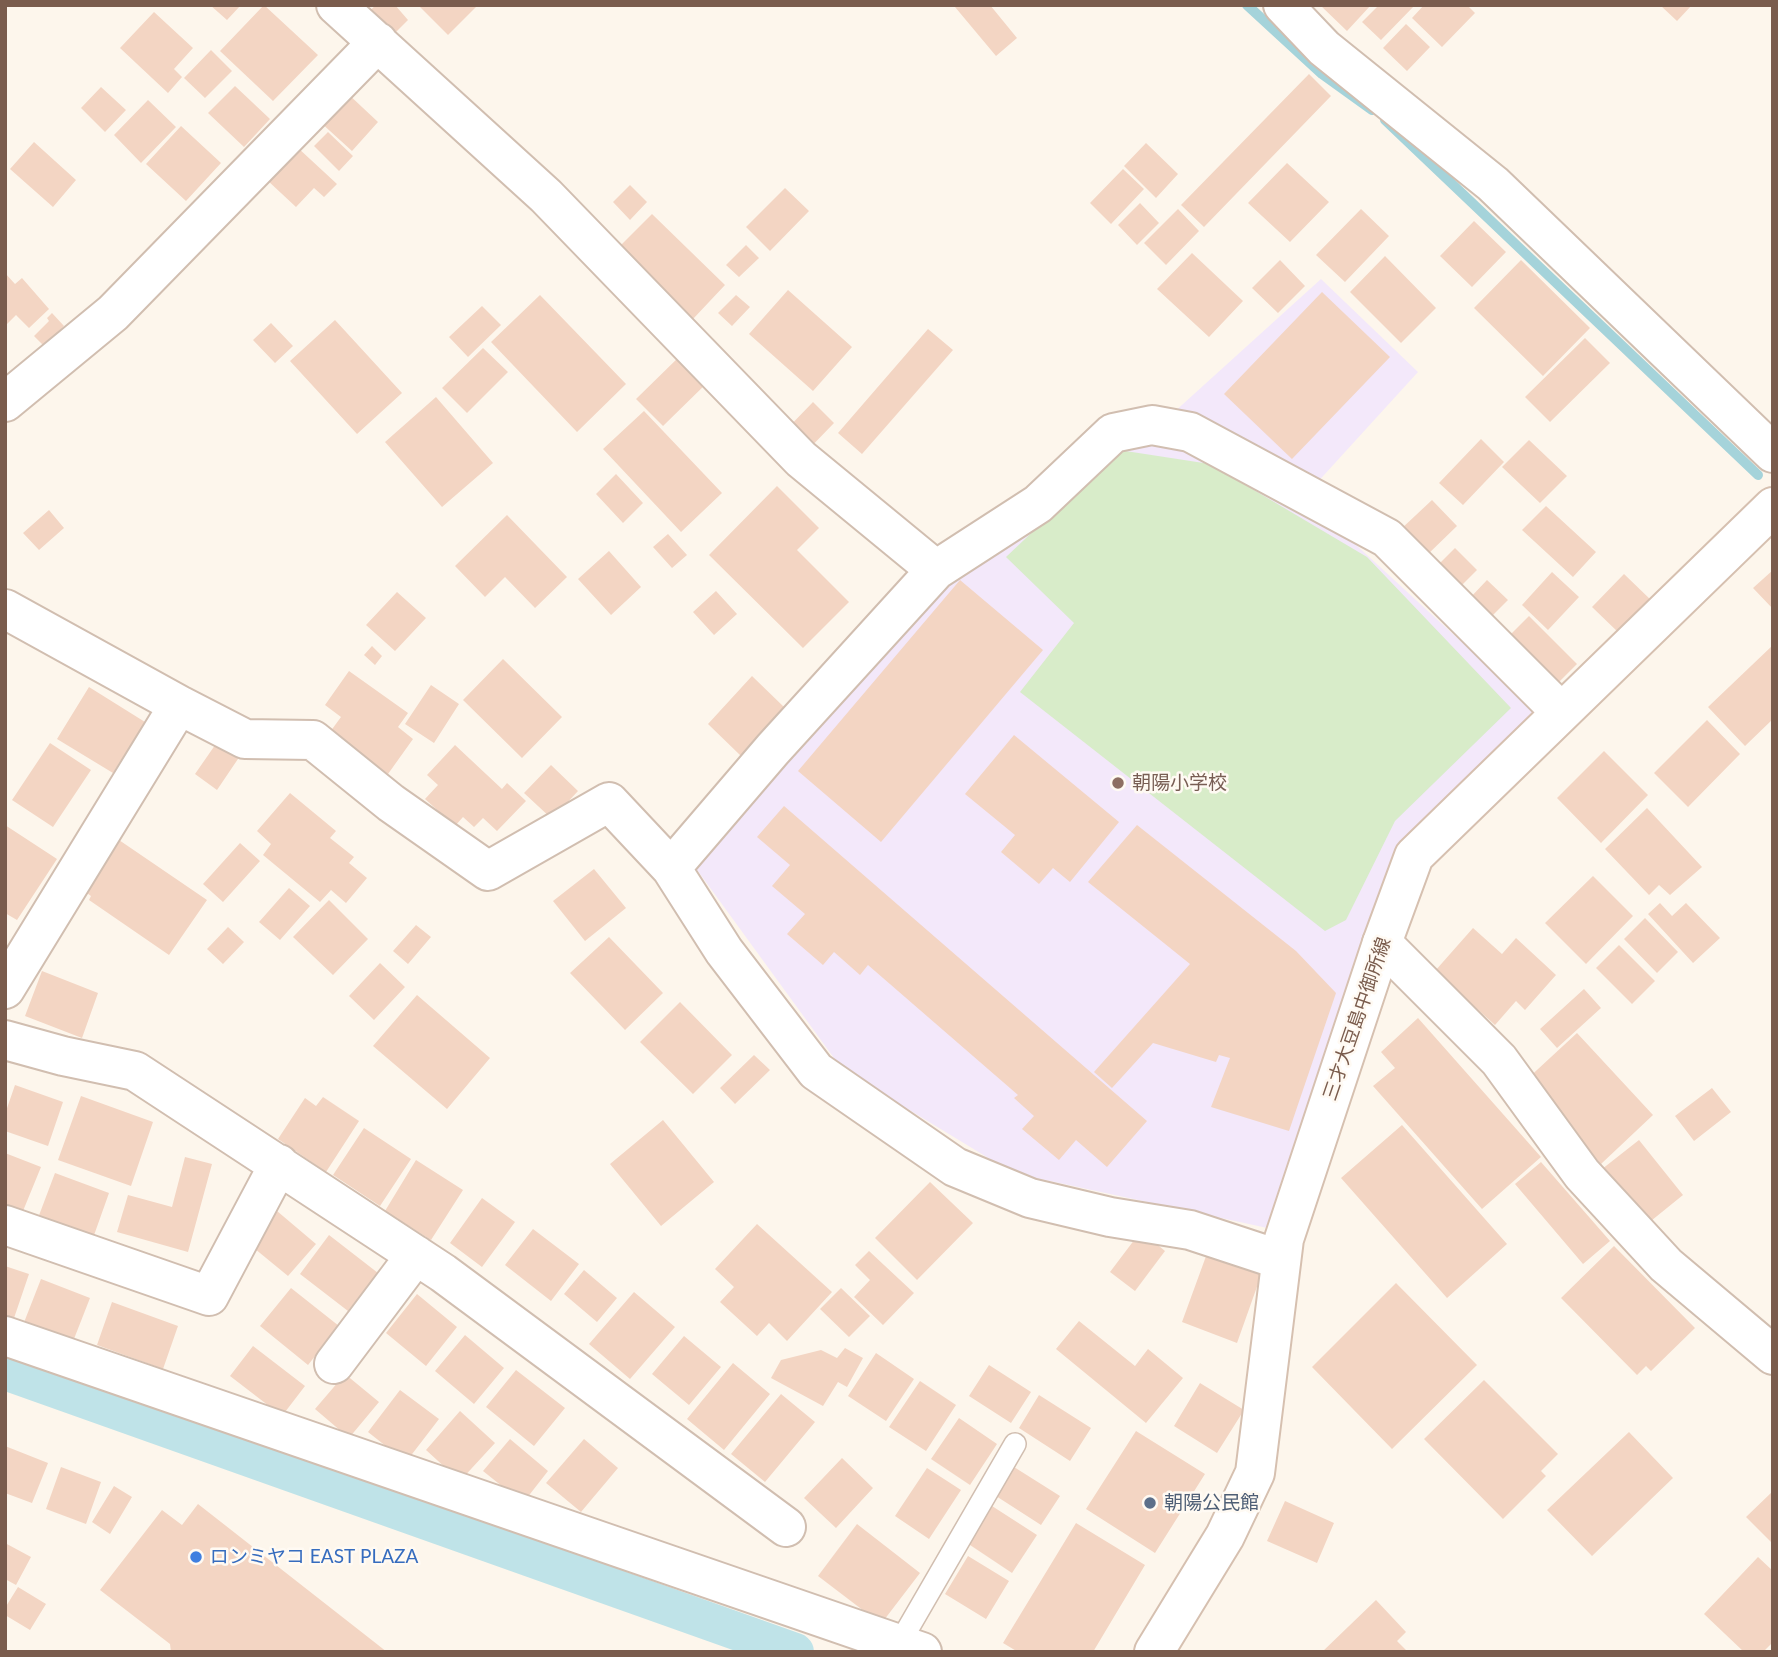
<!DOCTYPE html>
<meta charset="utf-8">
<style>
body{margin:0}
#map{position:relative;width:1778px;height:1657px;overflow:hidden;background:#fdf6ec;font-family:Lato,sans-serif}
canvas{display:block}
.frame{position:absolute;inset:0;border:7px solid #7a5c4d;pointer-events:none}
</style>
<div id="map">
<canvas width="1778" height="1657"></canvas>
<div class="frame"></div>
</div>
<script>
const ctx = document.querySelector('canvas').getContext('2d');
ctx.lineJoin = 'round';
function fillPath(path, color) { ctx.fillStyle = color; ctx.fill(path, 'evenodd'); }
function stroke(path, color, width, dash) { ctx.strokeStyle = color; ctx.lineWidth = width; ctx.lineCap = dash ? 'butt' : 'round'; ctx.setLineDash(dash || []); ctx.stroke(path); }
function drawText(font, color, halo, rows, align = 'center') {
  ctx.font = font + ' Lato,"Noto Sans JP",sans-serif'; ctx.lineWidth = 5; ctx.setLineDash([]); ctx.textBaseline = 'middle'; ctx.strokeStyle = halo; ctx.fillStyle = color; for (const [text, x, y, turn = 0] of rows) {
    ctx.save(); ctx.translate(x, y); ctx.rotate((+turn || 0) * Math.PI / 180); ctx.textAlign = isNaN(turn) ? turn : align; if (halo) ctx.strokeText(text, 0, 0); ctx.fillText(text, 0, 0); ctx.restore();
  }
}
fillPath(new Path2D(`
 M 1321,279 L 1418,372 L 1304,497 L 1541,715 L 1405,851 L 1272,1229 L 1013,1173 L 842,1069 L 692,863 L 948,573 L 1110,444 L 1151,433 Z`), '#f3e8fa');
fillPath(new Path2D(`
 M 1119,450 L 1210,464 L 1367,557 L 1511,708 L 1395,821 L 1346,920 L 1325,931 L 1020,692 L 1074,623 L 1006,557 Z`), '#d8ecc9');
stroke(new Path2D(`
 M 1247,5 L 1322,74 L 1372,110
 M 1385,120 L 1758,475`), '#a5d3da', 10);
stroke(new Path2D(`
 M 5,1371 L 795,1652`), '#bfe3e8', 38);
fillPath(new Path2D(`
 M 210,5 L 241,5 L 227,20 Z
 M 264,5 L 318,55 L 273,101 L 220,51 Z
 M 376,5 L 395,5 L 408,20 L 387,41 L 363,17 Z
 M 418,5 L 473,5 L 476,7 L 448,35 Z
 M 957,5 L 990,5 L 1017,38 L 996,56 L 955,7 Z
 M 1320,5 L 1371,5 L 1347,31 Z
 M 1379,5 L 1415,5 L 1381,40 L 1362,22 Z
 M 1424,5 L 1467,5 L 1475,13 L 1442,47 L 1412,18 Z
 M 1660,5 L 1692,5 L 1677,21 Z
 M 154,12 L 193,48 L 174,69 L 182,77 L 168,93 L 120,48 Z
 M 1406,24 L 1430,47 L 1407,71 L 1383,48 Z
 M 211,50 L 232,71 L 205,98 L 184,78 Z
 M 1309,74 L 1331,96 L 1204,227 L 1181,205 Z
 M 235,86 L 270,119 L 244,147 L 208,113 Z
 M 101,87 L 126,110 L 105,132 L 81,108 Z
 M 346,92 L 378,122 L 352,151 L 319,121 Z
 M 148,100 L 176,127 L 141,163 L 114,135 Z
 M 181,126 L 221,163 L 186,201 L 146,164 Z
 M 328,132 L 353,156 L 339,171 L 314,146 Z
 M 34,142 L 76,180 L 53,207 L 10,169 Z
 M 1146,143 L 1178,174 L 1156,198 L 1124,166 Z
 M 297,147 L 337,184 L 324,197 L 314,188 L 296,207 L 267,180 Z
 M 1287,163 L 1329,202 L 1290,242 L 1248,203 Z
 M 1123,169 L 1144,189 L 1111,224 L 1090,203 Z
 M 630,185 L 647,202 L 630,220 L 613,202 Z
 M 785,188 L 809,211 L 770,251 L 746,227 Z
 M 1140,203 L 1159,223 L 1137,245 L 1118,225 Z
 M 1178,209 L 1199,231 L 1166,265 L 1144,243 Z
 M 1361,209 L 1389,236 L 1345,282 L 1316,255 Z
 M 652,214 L 725,285 L 693,319 L 619,247 Z
 M 1474,221 L 1506,252 L 1472,287 L 1440,256 Z
 M 746,245 L 759,258 L 739,277 L 726,265 Z
 M 1192,253 L 1243,301 L 1209,337 L 1157,289 Z
 M 1385,256 L 1436,308 L 1401,343 L 1350,292 Z
 M 1280,260 L 1305,286 L 1278,313 L 1252,288 Z
 M 1521,260 L 1590,328 L 1543,376 L 1474,308 Z
 M 5,273 L 15,284 L 22,278 L 49,309 L 29,328 L 16,315 L 5,326 Z
 M 788,290 L 852,347 L 813,391 L 749,334 Z
 M 1322,292 L 1390,357 L 1292,459 L 1224,394 Z
 M 540,295 L 626,384 L 577,432 L 491,342 Z
 M 736,295 L 750,307 L 732,326 L 718,313 Z
 M 482,306 L 501,325 L 468,357 L 449,337 Z
 M 52,313 L 64,326 L 44,346 L 34,336 L 49,321 L 47,318 Z
 M 335,320 L 402,393 L 357,434 L 290,361 Z
 M 271,323 L 293,346 L 275,363 L 253,340 Z
 M 928,329 L 953,350 L 862,454 L 838,433 Z
 M 1585,338 L 1610,363 L 1550,422 L 1525,397 Z
 M 483,348 L 508,372 L 467,413 L 442,388 Z
 M 683,353 L 710,380 L 663,426 L 636,399 Z
 M 436,397 L 493,463 L 442,507 L 385,442 Z
 M 813,402 L 834,423 L 804,454 L 783,433 Z
 M 644,411 L 722,493 L 681,532 L 603,449 Z
 M 1481,439 L 1504,462 L 1463,505 L 1439,483 Z
 M 1529,440 L 1567,476 L 1540,503 L 1502,467 Z
 M 616,474 L 643,503 L 623,523 L 596,494 Z
 M 777,486 L 819,528 L 797,550 L 849,602 L 803,648 L 709,555 Z
 M 1432,500 L 1457,526 L 1425,557 L 1400,530 Z
 M 1546,506 L 1596,552 L 1573,577 L 1522,530 Z
 M 49,510 L 64,528 L 39,550 L 23,533 Z
 M 507,515 L 567,577 L 535,608 L 505,577 L 485,597 L 455,566 Z
 M 668,534 L 687,555 L 672,568 L 653,547 Z
 M 1455,548 L 1477,570 L 1459,588 L 1437,566 Z
 M 609,551 L 641,587 L 611,615 L 578,579 Z
 M 1773,570 L 1773,609 L 1753,588 Z
 M 1552,572 L 1579,597 L 1548,630 L 1522,605 Z
 M 1624,574 L 1652,601 L 1620,634 L 1592,607 Z
 M 960,580 L 1043,650 L 881,842 L 798,771 Z
 M 1487,580 L 1508,600 L 1489,619 L 1469,599 Z
 M 716,591 L 737,614 L 714,635 L 693,612 Z
 M 397,592 L 426,618 L 395,651 L 366,625 Z
 M 1529,616 L 1577,664 L 1555,686 L 1507,638 Z
 M 1773,645 L 1773,719 L 1745,746 L 1708,707 Z
 M 372,646 L 382,656 L 375,665 L 364,655 Z
 M 503,659 L 562,717 L 522,758 L 463,700 Z
 M 349,671 L 408,713 L 398,727 L 413,739 L 388,774 L 330,732 L 341,717 L 325,705 Z
 M 752,676 L 785,708 L 741,756 L 708,724 Z
 M 431,685 L 459,704 L 434,743 L 405,724 Z
 M 89,687 L 145,722 L 113,773 L 57,739 Z
 M 1707,720 L 1740,754 L 1688,807 L 1654,773 Z
 M 1014,735 L 1119,822 L 1070,882 L 1053,868 L 1039,884 L 1001,852 L 1015,835 L 965,794 Z
 M 220,738 L 242,753 L 217,790 L 195,774 Z
 M 50,743 L 91,770 L 53,827 L 12,800 Z
 M 455,745 L 502,789 L 507,783 L 526,801 L 497,831 L 483,818 L 474,827 L 463,817 L 455,826 L 425,799 L 438,785 L 427,775 Z
 M 1604,751 L 1648,795 L 1601,843 L 1557,798 Z
 M 551,765 L 578,791 L 552,819 L 524,793 Z
 M 290,793 L 336,831 L 330,838 L 354,857 L 349,863 L 367,878 L 346,903 L 331,890 L 320,902 L 263,855 L 271,844 L 257,831 Z
 M 784,806 L 1147,1121 L 1107,1167 L 1076,1140 L 1059,1160 L 1022,1129 L 1034,1116 L 1014,1098 L 1018,1095 L 868,965 L 860,975 L 834,952 L 823,965 L 787,934 L 805,914 L 772,886 L 790,865 L 757,837 Z
 M 1647,808 L 1702,867 L 1670,895 L 1659,885 L 1649,895 L 1605,849 Z
 M 5,825 L 57,859 L 17,920 L 5,913 Z
 M 1137,825 L 1296,951 L 1336,993 L 1289,1131 L 1211,1107 L 1230,1058 L 1219,1055 L 1216,1062 L 1153,1043 L 1112,1088 L 1094,1072 L 1190,964 L 1088,882 Z
 M 119,840 L 207,900 L 169,955 L 89,900 L 91,896 L 84,891 Z
 M 240,843 L 260,861 L 223,902 L 203,884 Z
 M 594,869 L 626,908 L 585,941 L 553,901 Z
 M 1593,876 L 1633,916 L 1586,964 L 1545,923 Z
 M 289,888 L 310,906 L 280,940 L 259,922 Z
 M 329,900 L 368,939 L 333,975 L 293,937 Z
 M 1660,903 L 1672,916 L 1686,903 L 1720,938 L 1693,963 L 1648,914 Z
 M 1645,918 L 1678,952 L 1657,973 L 1624,939 Z
 M 416,925 L 431,937 L 408,964 L 393,951 Z
 M 228,927 L 244,942 L 223,964 L 207,949 Z
 M 1473,928 L 1502,954 L 1516,938 L 1556,975 L 1525,1010 L 1516,1001 L 1495,1025 L 1435,971 Z
 M 609,937 L 663,993 L 625,1030 L 570,973 Z
 M 1619,945 L 1655,981 L 1632,1004 L 1596,968 Z
 M 380,963 L 405,987 L 374,1020 L 349,996 Z
 M 42,971 L 98,993 L 82,1038 L 25,1016 Z
 M 1584,989 L 1601,1008 L 1557,1048 L 1540,1029 Z
 M 417,995 L 490,1058 L 447,1109 L 373,1046 Z
 M 680,1002 L 732,1055 L 693,1094 L 640,1042 Z
 M 1418,1018 L 1541,1157 L 1482,1209 L 1373,1086 L 1395,1068 L 1381,1052 Z
 M 1577,1033 L 1653,1115 L 1601,1164 L 1524,1082 Z
 M 754,1055 L 770,1070 L 735,1104 L 720,1088 Z
 M 15,1085 L 63,1102 L 48,1146 L 5,1131 L 5,1114 Z
 M 1712,1088 L 1731,1112 L 1694,1141 L 1675,1116 Z
 M 81,1096 L 153,1122 L 131,1186 L 58,1160 Z
 M 323,1097 L 359,1121 L 326,1172 L 278,1139 L 305,1098 L 316,1106 Z
 M 663,1120 L 714,1182 L 661,1226 L 610,1164 Z
 M 1402,1125 L 1507,1244 L 1447,1298 L 1341,1178 Z
 M 364,1128 L 411,1159 L 380,1206 L 333,1175 Z
 M 1639,1140 L 1683,1195 L 1641,1229 L 1597,1173 Z
 M 5,1153 L 41,1167 L 23,1211 L 5,1204 Z
 M 185,1157 L 212,1164 L 188,1252 L 117,1232 L 128,1195 L 172,1207 Z
 M 416,1160 L 463,1190 L 431,1240 L 385,1211 Z
 M 1541,1162 L 1610,1241 L 1583,1264 L 1515,1184 Z
 M 55,1173 L 109,1193 L 93,1238 L 38,1218 Z
 M 930,1182 L 973,1223 L 917,1280 L 875,1238 Z
 M 482,1198 L 515,1222 L 482,1267 L 450,1243 Z
 M 277,1211 L 316,1244 L 288,1276 L 249,1244 Z
 M 757,1224 L 832,1292 L 787,1341 L 769,1323 L 757,1336 L 720,1302 L 734,1287 L 715,1269 Z
 M 533,1229 L 579,1264 L 551,1301 L 505,1265 Z
 M 1141,1231 L 1165,1251 L 1135,1291 L 1110,1272 Z
 M 329,1235 L 378,1273 L 348,1311 L 300,1274 Z
 M 1614,1246 L 1695,1328 L 1651,1371 L 1646,1366 L 1637,1375 L 1561,1298 Z
 M 1209,1248 L 1264,1267 L 1237,1343 L 1182,1322 Z
 M 869,1251 L 914,1293 L 883,1325 L 854,1297 L 870,1280 L 855,1265 Z
 M 5,1266 L 29,1274 L 13,1321 L 5,1318 Z
 M 584,1270 L 617,1298 L 597,1322 L 564,1294 Z
 M 41,1279 L 90,1298 L 72,1344 L 23,1325 Z
 M 1396,1283 L 1477,1365 L 1392,1449 L 1312,1367 Z
 M 291,1288 L 339,1326 L 308,1365 L 260,1326 Z
 M 841,1288 L 870,1316 L 849,1337 L 820,1309 Z
 M 634,1292 L 675,1327 L 630,1379 L 589,1344 Z
 M 417,1294 L 457,1327 L 426,1366 L 386,1333 Z
 M 112,1302 L 178,1326 L 163,1369 L 97,1345 Z
 M 1079,1321 L 1135,1366 L 1148,1349 L 1183,1378 L 1146,1423 L 1056,1349 Z
 M 465,1335 L 504,1368 L 474,1404 L 435,1371 Z
 M 684,1336 L 721,1367 L 689,1405 L 652,1374 Z
 M 253,1346 L 305,1386 L 282,1416 L 230,1376 Z
 M 845,1348 L 863,1358 L 847,1387 L 838,1382 L 823,1406 L 771,1378 L 781,1360 L 821,1350 L 837,1358 Z
 M 876,1353 L 914,1379 L 886,1421 L 848,1396 Z
 M 733,1363 L 770,1394 L 724,1450 L 687,1419 Z
 M 989,1365 L 1031,1392 L 1011,1423 L 969,1396 Z
 M 516,1370 L 565,1408 L 534,1446 L 486,1407 Z
 M 345,1374 L 379,1402 L 349,1438 L 315,1409 Z
 M 1484,1380 L 1558,1454 L 1541,1471 L 1546,1476 L 1503,1519 L 1424,1439 Z
 M 920,1381 L 956,1405 L 926,1451 L 889,1427 Z
 M 1200,1383 L 1244,1410 L 1217,1453 L 1174,1426 Z
 M 400,1390 L 439,1419 L 406,1462 L 368,1432 Z
 M 781,1394 L 815,1422 L 765,1482 L 731,1454 Z
 M 1039,1395 L 1091,1428 L 1070,1461 L 1019,1428 Z
 M 460,1411 L 495,1443 L 460,1481 L 426,1450 Z
 M 959,1418 L 997,1444 L 970,1485 L 931,1459 Z
 M 1136,1431 L 1205,1474 L 1155,1553 L 1086,1509 Z
 M 1629,1432 L 1673,1478 L 1592,1556 L 1547,1510 Z
 M 510,1439 L 548,1471 L 523,1503 L 483,1471 Z
 M 584,1439 L 618,1468 L 581,1512 L 546,1483 Z
 M 5,1446 L 48,1463 L 32,1503 L 5,1493 Z
 M 842,1458 L 873,1488 L 836,1528 L 804,1498 Z
 M 61,1467 L 101,1482 L 86,1524 L 46,1509 Z
 M 1014,1467 L 1060,1496 L 1041,1525 L 996,1496 Z
 M 927,1468 L 961,1490 L 929,1539 L 895,1516 Z
 M 114,1486 L 132,1497 L 110,1534 L 92,1522 Z
 M 1773,1491 L 1773,1544 L 1746,1517 Z
 M 1285,1501 L 1334,1523 L 1317,1563 L 1267,1541 Z
 M 198,1504 L 387,1652 L 171,1652 L 170,1644 L 100,1590 L 162,1510 L 182,1525 Z
 M 992,1506 L 1037,1535 L 1012,1573 L 967,1543 Z
 M 1076,1523 L 1145,1565 L 1093,1652 L 1018,1652 L 1003,1643 Z
 M 857,1524 L 920,1573 L 881,1624 L 818,1576 Z
 M 5,1543 L 31,1557 L 16,1585 L 5,1579 Z
 M 968,1556 L 1009,1581 L 986,1619 L 945,1594 Z
 M 1758,1557 L 1773,1571 L 1773,1642 L 1763,1652 L 1744,1652 L 1704,1614 Z
 M 18,1587 L 46,1604 L 30,1630 L 5,1615 L 5,1608 Z
 M 1376,1600 L 1406,1632 L 1397,1641 L 1408,1652 L 1322,1652 Z`), '#f3d5c3');
const service = new Path2D(`
 M 899,1644 L 1015,1444`);
const minor = new Path2D(`
 M 336,5 L 546,196 L 801,459 L 936,570
 M 1283,5 L 1324,48 L 1493,184 L 1773,453
 M 5,402 L 113,313 L 378,42
 M 5,609 L 179,705 L 245,739 L 313,740 L 391,803 L 488,871 L 609,802 L 671,868 L 773,749 L 936,570 L 1038,504 L 1113,433 L 1152,425 L 1190,432 L 1387,538 L 1561,712
 M 671,868 L 724,951 L 816,1071 L 955,1167 L 1030,1198 L 1110,1217 L 1190,1230 L 1281,1260
 M 1382,943 L 1499,1060 L 1582,1174 L 1666,1265 L 1773,1355
 M 5,989 L 179,705
 M 5,1040 L 63,1056 L 135,1071 L 443,1273 L 786,1527
 M 5,1225 L 209,1296 L 279,1164
 M 5,1336 L 922,1652
 M 334,1364 L 416,1255`);
const secondary = new Path2D(`
 M 1154,1652 L 1225,1536 L 1255,1473 L 1284,1239 L 1382,943 L 1414,856 L 1773,507`);
stroke(service, '#d1beb0', 24);
stroke(minor, '#d1beb0', 42);
stroke(secondary, '#d6c0b0', 42);
stroke(service, '#fff', 21);
stroke(minor, '#fff', 38);
stroke(secondary, '#fff', 38);
for (const [x, y, r, color] of [
 [1118,783,7,"#8d6e63"],
 [1150,1503,7,"#5c6f8a"],
 [196,1557,7,"#3f7fe0"]
]) { const dot = new Path2D(); dot.arc(x, y, r, 0, 2 * Math.PI); ctx.fillStyle = color; ctx.fill(dot); stroke(dot, '#fffaf3', 2.5); }
drawText('19px', '#785e54', '#fffaf3', [
 ["朝陽小学校",1132,783]
], 'left');
drawText('19px', '#7a5c4d', '#fffaf3', [
 ["三才大豆島中御所線",1357,1019,-71]
]);
drawText('19px', '#4e5e75', '#fffaf3', [
 ["朝陽公民館",1164,1503]
], 'left');
drawText('19px', '#366cbe', '#fffaf3', [
 ["ロンミヤコ EAST PLAZA",210,1557]
], 'left');
</script>
